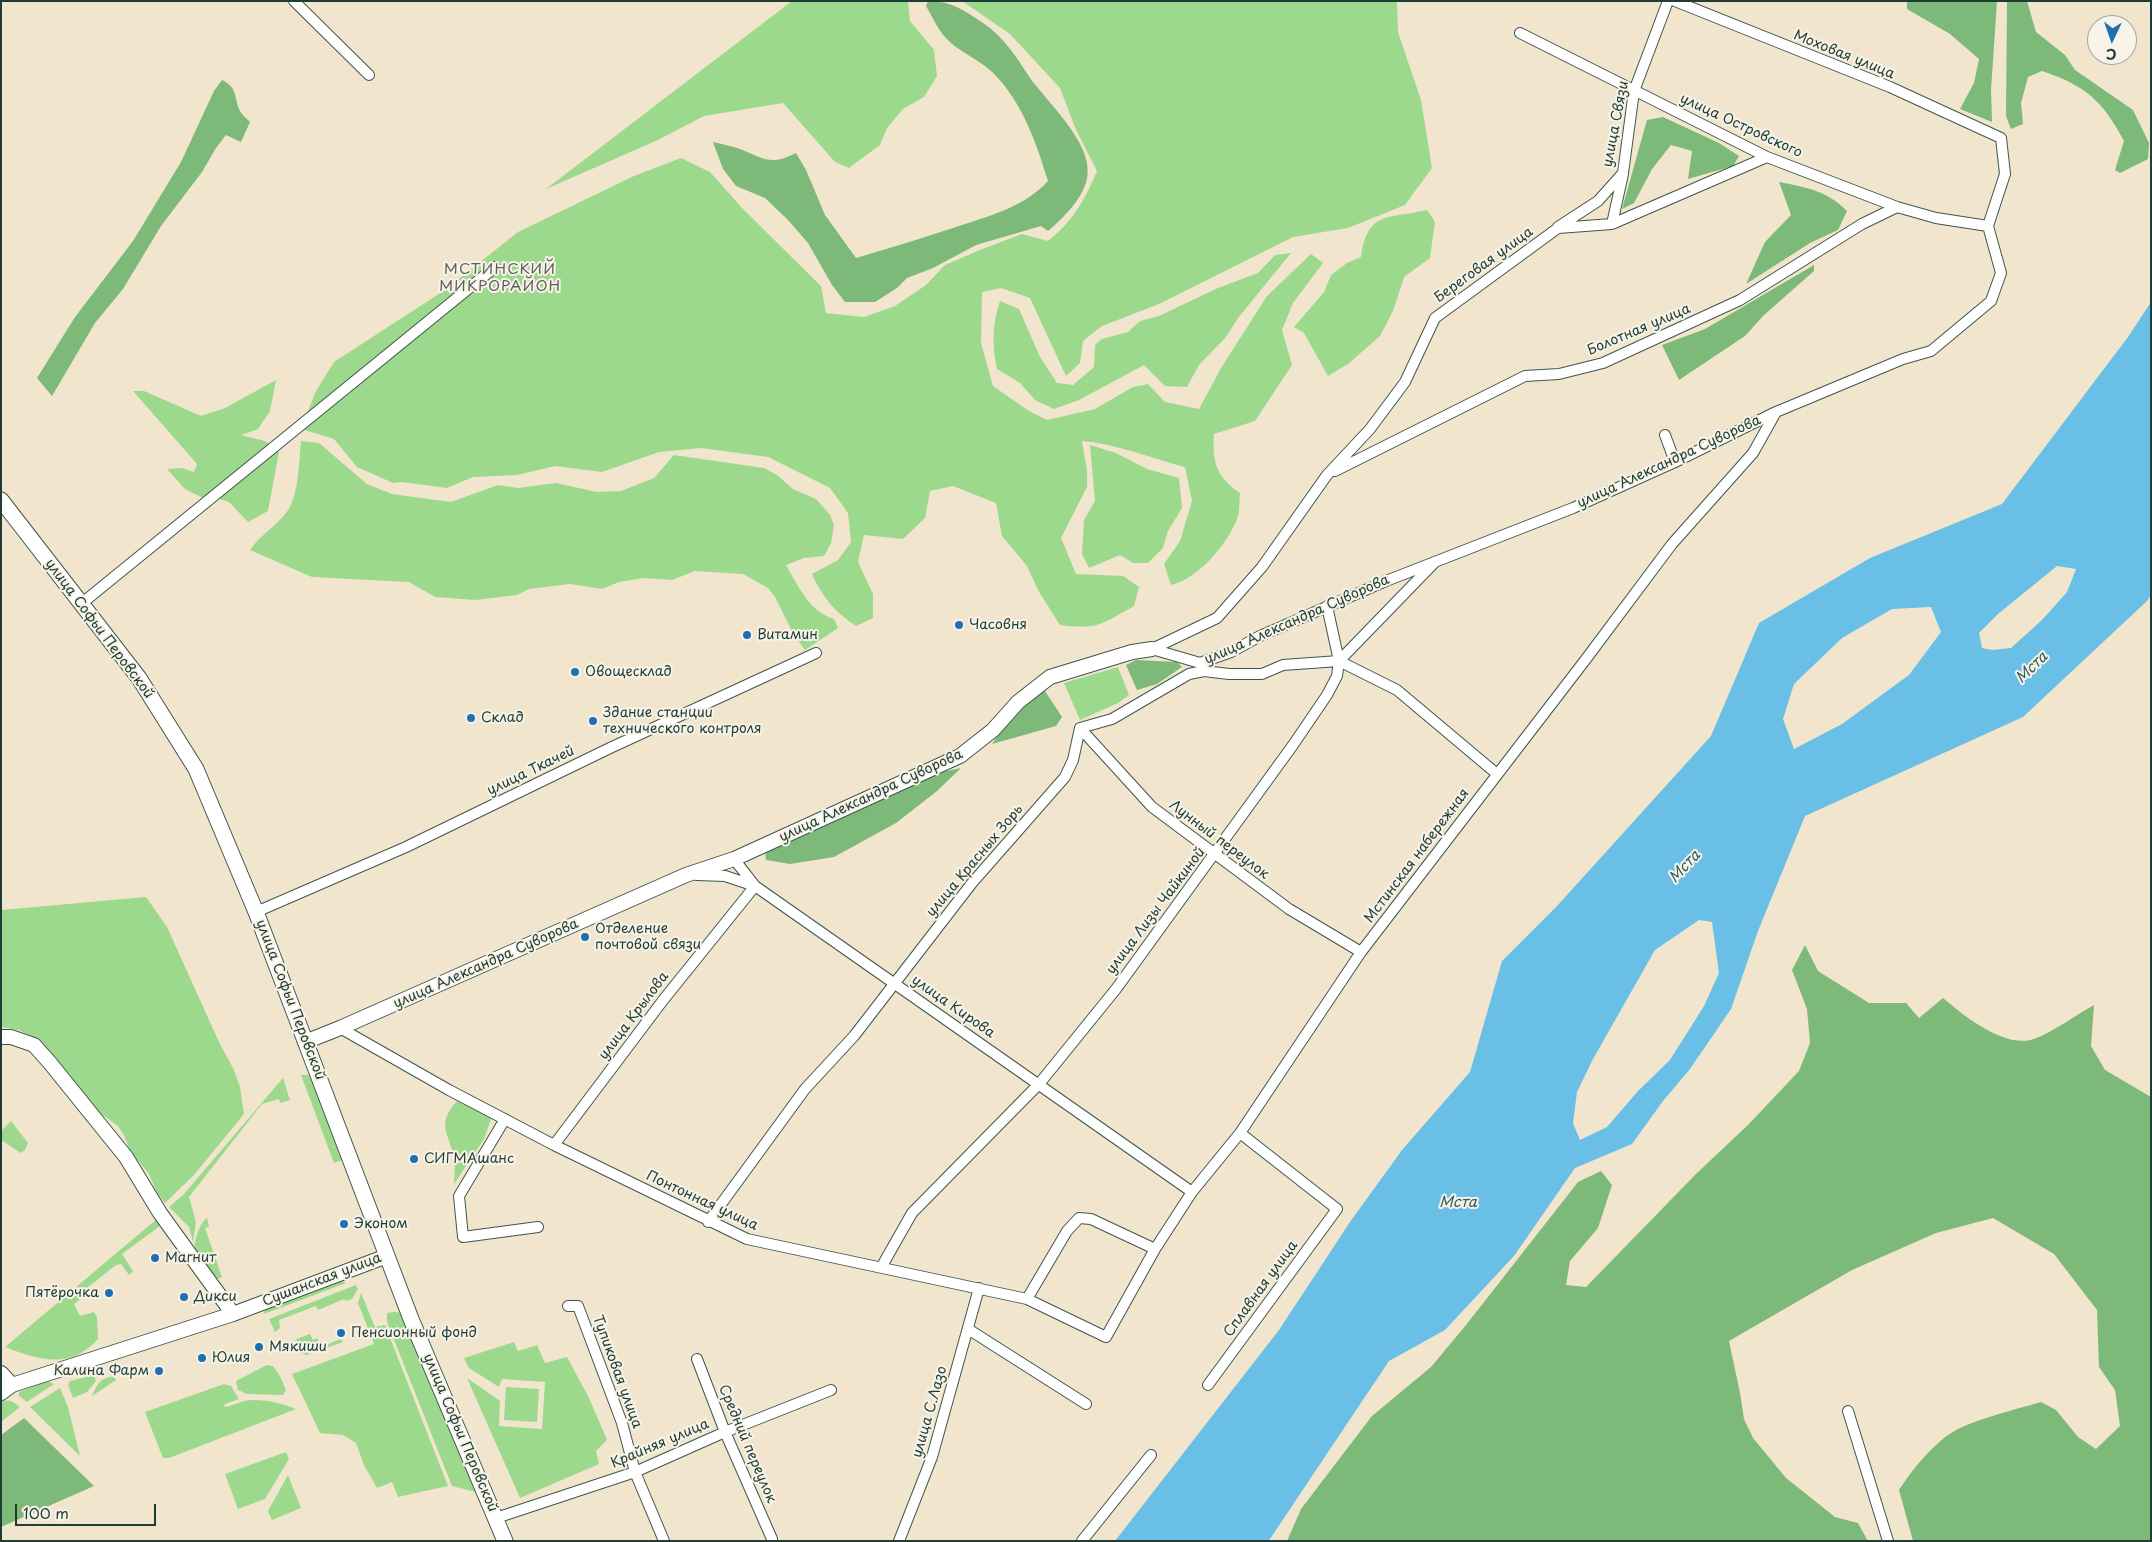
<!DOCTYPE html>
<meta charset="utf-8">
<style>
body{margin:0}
#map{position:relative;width:2152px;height:1542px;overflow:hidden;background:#f1e6cd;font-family:"Playpen Sans",sans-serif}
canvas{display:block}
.frame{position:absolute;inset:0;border:2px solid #1f3d34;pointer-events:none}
.north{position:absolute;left:2087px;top:15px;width:50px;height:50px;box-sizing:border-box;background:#f7f3e8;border:1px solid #a1aaa0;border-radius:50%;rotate:183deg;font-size:14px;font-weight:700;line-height:20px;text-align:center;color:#1f3d34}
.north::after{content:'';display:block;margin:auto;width:18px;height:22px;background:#1f6fb2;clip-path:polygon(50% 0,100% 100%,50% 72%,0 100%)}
.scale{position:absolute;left:15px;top:1504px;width:141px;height:22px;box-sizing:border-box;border:2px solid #1f3d34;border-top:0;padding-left:6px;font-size:15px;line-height:18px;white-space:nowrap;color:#1f3d34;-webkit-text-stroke:4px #f7f3e8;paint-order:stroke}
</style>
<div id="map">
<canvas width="2152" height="1542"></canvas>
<div class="frame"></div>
<div class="north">С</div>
<div class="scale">100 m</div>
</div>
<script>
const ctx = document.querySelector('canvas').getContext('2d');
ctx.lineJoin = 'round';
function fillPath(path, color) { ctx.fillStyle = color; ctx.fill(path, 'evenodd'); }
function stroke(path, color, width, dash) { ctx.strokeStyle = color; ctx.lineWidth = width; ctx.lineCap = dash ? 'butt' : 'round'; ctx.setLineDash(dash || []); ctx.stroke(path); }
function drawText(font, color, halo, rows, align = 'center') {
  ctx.font = font + ' "Playpen Sans",sans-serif'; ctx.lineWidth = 4; ctx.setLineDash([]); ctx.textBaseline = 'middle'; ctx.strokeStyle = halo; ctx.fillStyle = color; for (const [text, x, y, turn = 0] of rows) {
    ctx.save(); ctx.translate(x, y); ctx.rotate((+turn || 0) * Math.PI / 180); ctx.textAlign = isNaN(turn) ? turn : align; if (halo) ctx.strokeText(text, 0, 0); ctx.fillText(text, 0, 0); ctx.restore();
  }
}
fillPath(new Path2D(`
 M 792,1 L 908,1 L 910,21 L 934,50 L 937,76 L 924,97 L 903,109 L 887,128 L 880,145 L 849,168 L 835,162 L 783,103 L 704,116 L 658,140 L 546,189 Z
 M 962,1 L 1397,1 L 1398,32 L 1421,100 L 1432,168 L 1405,205 L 1348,228 L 1293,237 L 1159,304 L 1102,326 L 1083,341 L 1080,363 L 1066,376 L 1030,298 L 1001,288 L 982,292 L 981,343 L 993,386 L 1029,411 L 1047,420 L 1095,409 L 1133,387 L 1148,384 L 1165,402 L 1199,409 L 1221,368 L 1267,296 L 1311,254 L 1323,263 L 1293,303 L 1282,330 L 1292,365 L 1255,421 L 1214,434 C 1212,461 1216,477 1240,493 C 1239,500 1240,509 1238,516 C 1229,543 1198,579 1171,585 L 1164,564 L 1180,541 L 1192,501 L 1185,467 C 1150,458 1117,444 1082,441 L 1087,471 L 1087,487 L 1061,538 L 1076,574 L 1123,576 L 1139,587 L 1134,606 C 1102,624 1098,630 1060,625 L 1039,592 L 1027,566 L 1002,536 L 996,503 L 953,486 L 930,491 L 925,518 L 903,539 L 864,535 L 858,562 L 873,594 L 873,618 L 856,626 C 835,612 822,597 812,574 L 838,560 L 851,542 L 848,513 L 830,488 L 768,457 L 701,448 L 659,452 L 602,472 L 555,466 L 517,475 L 473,477 L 447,488 L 402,482 L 393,483 L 357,467 L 334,439 L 301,429 L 316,391 L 334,362 L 445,290 L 518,232 L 634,176 L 681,158 L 710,172 L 743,209 L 821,286 L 826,313 L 864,317 L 895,306 L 926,285 L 945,265 L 980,250 L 1022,234 L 1048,241 C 1072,222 1085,200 1097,171 L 1076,130 L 1060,88 L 1010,34 Z
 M 1427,210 L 1435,222 L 1430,258 L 1404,277 L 1393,311 L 1380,336 L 1348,364 L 1328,376 L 1304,333 L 1294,327 L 1324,292 L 1331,275 L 1347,263 L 1361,257 C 1368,210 1388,219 1427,210 Z
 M 1291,253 L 1238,318 L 1226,337 L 1199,365 L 1187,387 L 1165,386 L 1144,365 L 1079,400 L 1054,409 L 1035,400 L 1020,383 L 997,369 C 992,346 992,324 1000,301 L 1019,309 L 1040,357 L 1057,383 L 1073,385 L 1094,367 L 1095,345 L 1102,339 L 1128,332 L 1140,321 L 1159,316 L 1218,288 L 1258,273 L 1275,255 Z
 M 276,380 L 270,411 L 258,429 L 241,435 L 265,441 L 279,452 L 268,511 L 248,522 L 229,502 L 217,498 L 203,498 L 185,489 L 167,469 L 182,468 L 194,472 L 197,464 L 133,391 L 144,391 L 201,416 L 225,408 Z
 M 301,441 L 319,443 L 367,484 L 392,494 L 451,502 L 498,485 L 518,488 L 556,483 L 597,492 L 621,491 L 654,478 L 674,455 L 764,468 L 777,475 L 793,489 L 816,499 L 830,515 L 834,525 L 831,543 L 824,556 L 804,558 L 786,565 C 798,586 810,612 834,619 L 838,628 L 805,650 L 794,635 L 775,597 L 768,588 L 743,574 L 695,571 L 672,580 L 643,578 L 619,582 L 602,589 L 570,584 L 529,589 L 517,595 L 475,600 L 435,597 L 409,582 L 312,577 L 250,550 C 260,535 275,527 286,513 C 299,497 299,461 301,441 Z
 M 1090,445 L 1116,453 L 1147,469 L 1179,478 L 1182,508 L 1168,531 L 1163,548 L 1148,563 L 1133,563 L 1120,555 L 1089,568 L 1082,554 L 1084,520 L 1095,501 Z
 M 1118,667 L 1129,695 L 1118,703 L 1080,720 L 1064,683 Z
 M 146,897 L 167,927 L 219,1042 L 234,1070 L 240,1087 L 244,1114 L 194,1175 L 165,1203 L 157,1193 L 149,1174 L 130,1151 L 125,1137 L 118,1126 L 89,1105 L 38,1040 L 19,1030 L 1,1027 L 1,910 Z
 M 301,1075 L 309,1075 L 343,1160 L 334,1163 Z
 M 283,1078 L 290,1100 L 280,1103 L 279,1099 L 262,1104 L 189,1197 L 196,1222 L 193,1242 L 189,1227 L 169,1207 L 183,1195 Z
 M 457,1101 L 480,1111 L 491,1119 L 484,1139 L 454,1184 C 454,1175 456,1164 454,1156 C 447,1131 437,1123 457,1101 Z
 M 11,1121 L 28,1143 L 25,1150 L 21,1153 L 1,1140 L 1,1131 Z
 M 158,1218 L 161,1223 L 160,1226 L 122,1254 L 133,1271 L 129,1275 L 121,1264 L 116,1265 L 88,1287 L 88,1293 L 74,1304 L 80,1316 L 94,1312 L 97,1317 L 98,1339 C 70,1370 39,1360 5,1347 Z
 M 207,1218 L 209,1227 L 205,1228 L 222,1277 L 217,1279 C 211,1271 201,1263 196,1254 C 192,1246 199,1223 207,1218 Z
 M 341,1280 L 346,1283 L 264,1314 L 265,1308 Z
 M 356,1285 L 358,1289 L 352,1299 L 346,1301 L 344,1299 L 318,1310 L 316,1306 L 279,1320 L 280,1328 L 275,1332 L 269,1319 Z
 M 361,1293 L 375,1327 L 385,1325 L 448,1486 L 398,1497 L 392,1482 L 377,1488 L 364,1465 L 356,1443 L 343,1435 L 320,1433 L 292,1374 L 374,1344 L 358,1303 Z
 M 394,1312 L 400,1313 L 476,1492 L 452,1486 L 387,1322 L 387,1313 Z
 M 310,1334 L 313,1340 L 317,1338 L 321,1347 L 341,1339 L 343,1342 L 306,1355 L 301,1352 L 296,1339 Z
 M 514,1342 L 518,1351 L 537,1345 L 545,1363 L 567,1357 L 589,1398 L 607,1440 L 596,1451 L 599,1464 L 520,1498 L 467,1378 L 500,1401 L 499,1426 L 542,1429 L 545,1382 L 502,1379 L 499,1387 L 469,1368 L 464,1358 Z
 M 267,1365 L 273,1366 L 280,1376 L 286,1390 L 283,1395 L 247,1394 L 238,1390 L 236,1381 Z
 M 94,1375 L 96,1381 L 87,1392 L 73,1398 L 68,1385 L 70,1381 Z
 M 114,1377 L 116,1380 L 92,1396 C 97,1385 100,1377 114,1377 Z
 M 47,1381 L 54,1384 L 27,1402 L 19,1396 L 19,1392 Z
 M 224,1384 L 231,1386 L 239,1399 L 225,1404 L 224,1407 C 231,1406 237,1403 244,1401 C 261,1398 281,1403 296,1409 L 169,1458 L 163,1458 L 145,1412 Z
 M 506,1387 L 539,1389 L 537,1422 L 504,1420 Z
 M 60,1388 L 68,1407 L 80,1456 L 30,1407 Z
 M 1,1400 L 11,1401 L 20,1407 L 1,1422 Z
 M 286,1452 L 289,1459 L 265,1499 L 238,1509 L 225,1474 Z
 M 288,1475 L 301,1508 L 272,1520 L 268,1511 Z`), '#9cd98d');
fillPath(new Path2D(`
 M 928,1 C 951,1 964,10 983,23 C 1004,37 1017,58 1030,78 C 1048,103 1095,145 1087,179 C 1082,200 1063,218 1048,231 L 1041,226 L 976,245 L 933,268 L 907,278 L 897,288 L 875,302 L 845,302 L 832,285 L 808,243 L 788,220 L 765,198 L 736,186 L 723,169 L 713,142 C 722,144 732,146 740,149 C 765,159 770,166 796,153 L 806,170 L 825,215 L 856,258 C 891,248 925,237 959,226 C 992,215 1024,207 1048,181 C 1037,145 1024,107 998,78 C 984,61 958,52 946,38 C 938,30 932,16 926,6 Z
 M 1907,1 L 1997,1 L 1991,90 L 1992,122 L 1960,109 L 1974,83 L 1979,59 L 1950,34 L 1907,9 Z
 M 2007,1 L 2027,1 L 2036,32 L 2065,55 L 2075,70 L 2133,110 L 2149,143 L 2148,159 L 2120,173 L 2115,170 L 2124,141 C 2103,101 2085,85 2042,71 L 2028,77 L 2021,103 L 2023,124 L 2011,129 L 2006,116 Z
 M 222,80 C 237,87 234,96 239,109 C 241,114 246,118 250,122 L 241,142 L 226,135 L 216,148 L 202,172 L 161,226 L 123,289 L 95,323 L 52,396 L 37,378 L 75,317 L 133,241 L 181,162 L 214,91 Z
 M 1663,117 L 1719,143 L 1739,156 L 1733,166 L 1688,179 L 1692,151 L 1671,145 L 1652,169 L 1634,203 L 1622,209 L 1647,120 Z
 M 1779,182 C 1808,188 1826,190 1847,211 L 1838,230 L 1810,243 L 1746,284 L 1765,242 L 1791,215 Z
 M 1814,265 L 1814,271 L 1763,316 L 1745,336 L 1679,380 L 1662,345 L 1705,329 Z
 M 1136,660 L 1177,662 L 1182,667 L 1157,684 L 1137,690 L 1126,665 Z
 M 1043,688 L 1062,717 L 1056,726 L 992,744 L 1002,729 Z
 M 961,768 L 937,791 L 896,823 L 834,857 L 790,864 L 766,860 L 765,848 L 937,773 Z
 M 1805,945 L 1818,971 L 1869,1003 L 1906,1003 L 1919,1018 L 1943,998 C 1964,1016 2005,1049 2034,1039 C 2053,1032 2076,1015 2094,1005 L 2091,1046 L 2105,1070 L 2151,1097 L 2151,1541 L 1913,1541 L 1899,1490 C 1911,1471 1926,1453 1944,1438 C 1964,1421 2015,1410 2041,1402 L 2056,1410 L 2078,1437 L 2096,1449 L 2120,1426 L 2115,1390 L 2099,1367 L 2097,1310 L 2054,1254 L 1993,1218 L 1936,1233 L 1852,1270 L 1729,1341 L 1740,1393 L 1744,1419 L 1753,1438 L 1786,1478 L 1835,1517 L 1858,1523 L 1868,1541 L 1287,1541 L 1301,1509 L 1372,1416 L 1431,1367 L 1466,1325 L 1578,1182 L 1601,1171 L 1612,1185 L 1598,1228 L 1570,1261 L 1566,1285 L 1586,1287 L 1696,1174 L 1749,1124 L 1799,1071 L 1810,1043 L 1807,1009 L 1792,970 Z
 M 24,1418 L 94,1486 L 1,1527 L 1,1435 Z`), '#7db978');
fillPath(new Path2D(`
 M 2151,302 L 2151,595 L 2147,601 L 2023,717 L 1805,816 L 1758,931 L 1731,1009 L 1690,1069 L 1663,1101 L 1632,1144 L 1575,1168 L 1514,1256 L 1445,1330 L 1389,1361 L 1270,1539 L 1267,1541 L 1115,1541 L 1279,1330 L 1350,1222 L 1402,1150 L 1470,1072 L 1502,961 L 1557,906 L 1711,736 L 1759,623 L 1870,558 L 2002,504 L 2128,337 ZM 2057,566 L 2076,569 L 2067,592 L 2042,620 L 2011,648 L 1992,650 L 1982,648 L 1979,633 L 1998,614 ZM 1931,607 L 1941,632 L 1909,675 L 1842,724 L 1794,749 L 1783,719 L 1794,684 L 1842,638 L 1892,609 ZM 1699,920 L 1712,922 L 1719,973 L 1704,1006 L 1670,1060 L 1638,1091 L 1607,1127 L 1580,1140 L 1573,1123 L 1577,1092 L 1593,1059 L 1655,950 Z`), '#69bfe6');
const street = new Path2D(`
 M 294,1 L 369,75
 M 1520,33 L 1767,157 L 1897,207 L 1936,218 L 1988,226
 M 1612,224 L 1623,174
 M 1558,227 L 1598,201 L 1623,173 L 1634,91 L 1668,1
 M 1665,435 L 1675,462
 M 1335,471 L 1525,376 L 1559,374 L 1603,363 L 1740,300 L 1862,224 L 1897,207
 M 81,604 L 495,267
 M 1327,606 L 1339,661 L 1397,690 L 1497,774
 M 1152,649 L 1200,663 L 1231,652 L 1260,636 L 1386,581 L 1573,508 L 1675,462 L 1776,412 L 1903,359 L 1931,351 L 1991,301 L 2001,273 L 1988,226 L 2005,174 L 2001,138 L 1890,87 L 1675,1
 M 1152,649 L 1217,618 L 1262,567 L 1327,475 L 1370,429 L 1405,382 L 1435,318 L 1558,228 L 1612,224 L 1767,157
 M 1080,728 L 1152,807 L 1289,909 L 1361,952
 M 697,875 L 725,876 L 755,886 L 1192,1192
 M 256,912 L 406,847 L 610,748 L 816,653
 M 340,1028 L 449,1090 L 554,1145 L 747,1239 L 1027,1299 L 1106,1337 L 1155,1249 L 1192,1192 L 1240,1133 L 1361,952 L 1586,659 L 1672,544 L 1753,453 L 1776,412
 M 505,1119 L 459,1196 L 463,1237 L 538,1227
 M 554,1145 L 664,999 L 755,886 L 734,859
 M 708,1222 L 805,1089 L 854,1036 L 972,883 L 1065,777 L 1073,760 L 1080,728 L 1112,719 L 1189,674 L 1204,671 L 1229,674 L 1262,674 L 1283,665 L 1339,661
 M 882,1266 L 912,1213 L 1039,1084 L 1116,989 L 1293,745 L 1327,695 L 1337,676 L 1339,661 L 1434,563
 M 1027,1299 L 1067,1231 L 1079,1218 L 1091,1219 L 1155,1249
 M 568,1306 L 578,1306 L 622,1423 L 635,1472 L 664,1541
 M 968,1329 L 1086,1404
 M 697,1359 L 725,1432 L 772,1539
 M 1208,1385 L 1337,1209 L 1240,1133
 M 1848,1411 L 1888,1541
 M 496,1518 L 635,1472 L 725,1432 L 831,1390
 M 899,1541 L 932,1457 L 979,1288
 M 1082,1541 L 1151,1455`);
const secondary = new Path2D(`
 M 1,1037 L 11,1037 L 34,1045 L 50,1063 L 126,1157 L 160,1213 L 233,1314
 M 305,1042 L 340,1028 L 686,875 L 734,859 L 960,756 L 993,730 L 1018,702 L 1050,677 L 1132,652 L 1152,649
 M 1,1373 L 12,1385
 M 1,1393 L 12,1385 L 233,1314 L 387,1256`);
const primary = new Path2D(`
 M 1,500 L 139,678 L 196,769 L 256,912 L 411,1319 L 505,1541`);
stroke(street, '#3e564b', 12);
stroke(secondary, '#3e564b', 16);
stroke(primary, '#3e564b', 17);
stroke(street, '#fff', 10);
stroke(secondary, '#fff', 14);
stroke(primary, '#fff', 15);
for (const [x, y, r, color] of [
 [959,625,5,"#1f6fb2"],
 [747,635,5,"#1f6fb2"],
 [575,672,5,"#1f6fb2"],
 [471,718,5,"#1f6fb2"],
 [593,721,5,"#1f6fb2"],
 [585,937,5,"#1f6fb2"],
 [414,1159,5,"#1f6fb2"],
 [344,1224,5,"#1f6fb2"],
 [155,1258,5,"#1f6fb2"],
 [109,1293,5,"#1f6fb2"],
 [184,1297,5,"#1f6fb2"],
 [341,1333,5,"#1f6fb2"],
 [259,1347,5,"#1f6fb2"],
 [202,1358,5,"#1f6fb2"],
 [159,1371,5,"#1f6fb2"]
]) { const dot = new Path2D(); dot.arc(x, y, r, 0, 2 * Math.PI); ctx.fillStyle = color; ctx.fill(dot); stroke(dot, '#f7f3e8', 2); }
drawText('14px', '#1f3d34', '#f7f3e8', [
 ["Моховая улица",1844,55,22],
 ["улица Связи",1616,124,-79],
 ["улица Островского",1741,126,25],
 ["Береговая улица",1484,265,-36],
 ["Болотная улица",1639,330,-23],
 ["улица Александра Суворова",1669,462,-25],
 ["улица Александра Суворова",1297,620,-24],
 ["улица Софьи Перовской",99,629,53],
 ["улица Ткачей",531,771,-26],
 ["улица Александра Суворова",871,796,-25],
 ["Лунный переулок",1219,840,37],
 ["Мстинская набережная",1417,856,-53],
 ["улица Красных Зорь",975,861,-50],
 ["улица Лизы Чайкиной",1156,911,-53],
 ["улица Александра Суворова",486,964,-24],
 ["улица Софьи Перовской",290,1000,69],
 ["улица Кирова",953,1007,35],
 ["улица Крылова",634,1016,-53],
 ["Понтонная улица",702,1201,25],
 ["Сушанская улица",322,1280,-21],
 ["Сплавная улица",1261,1289,-54],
 ["Тупиковая улица",617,1372,70],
 ["улица С.Лазо",930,1412,-74],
 ["улица Софьи Перовской",460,1433,67],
 ["Крайняя улица",660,1444,-23],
 ["Средний переулок",747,1444,67]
]);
drawText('14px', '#1f3d34', '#f7f3e8', [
 ["Часовня",969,625],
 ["Витамин",757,635],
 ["Овощесклад",585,672],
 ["Здание станции",603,713],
 ["технического контроля",603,729],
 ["Склад",481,718],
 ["Отделение",595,929],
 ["почтовой связи",595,945],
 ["СИГМАшанс",424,1159],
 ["Эконом",354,1224],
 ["Магнит",165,1258],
 ["Пятёрочка",99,1293,"right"],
 ["Дикси",194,1297],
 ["Пенсионный фонд",351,1333],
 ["Мякиши",269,1347],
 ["Юлия",212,1358],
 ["Калина Фарм",149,1371,"right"]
], 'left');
ctx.letterSpacing = '1px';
drawText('15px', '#5d5f5e', '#f7f3e8', [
 ["МСТИНСКИЙ",500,270],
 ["МИКРОРАЙОН",500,287]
]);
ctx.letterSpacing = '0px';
drawText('italic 15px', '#325e60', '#f7f3e8', [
 ["Мста",2032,668,-44],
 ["Мста",1685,867,-47],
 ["Мста",1458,1203]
]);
</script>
